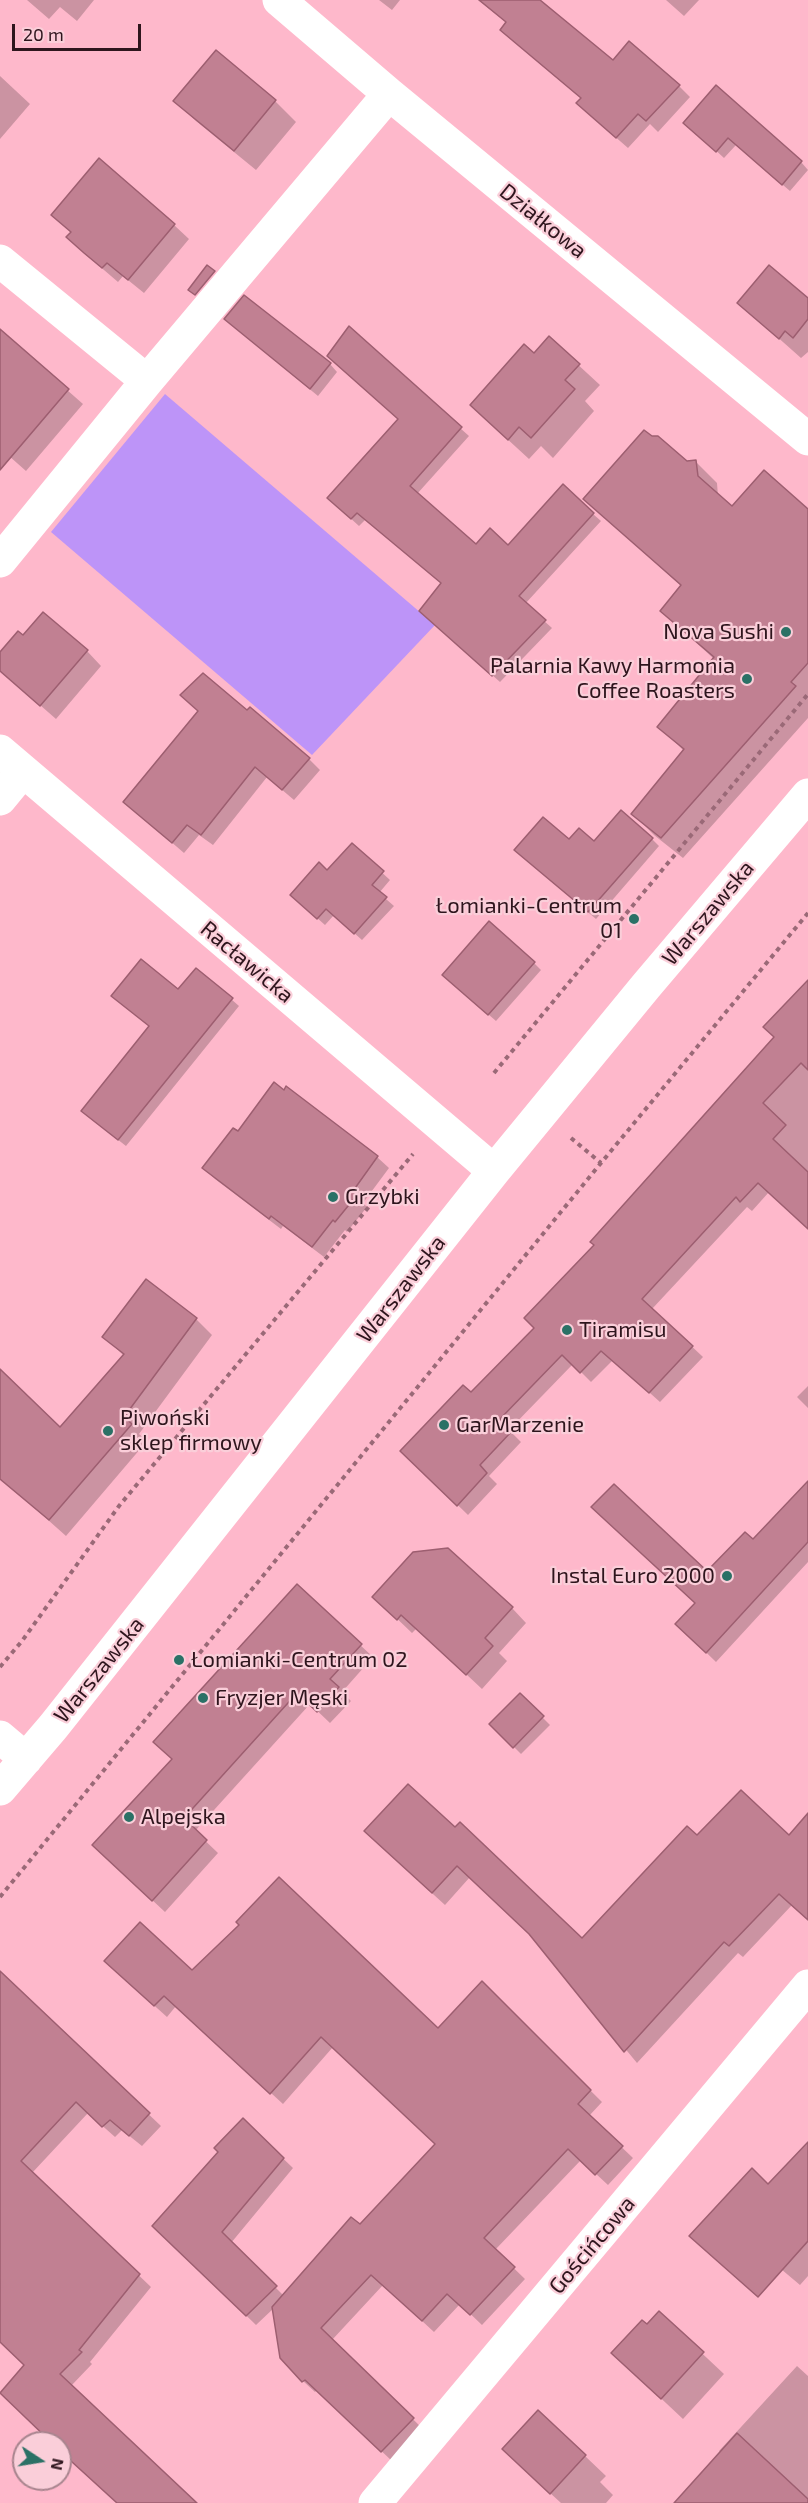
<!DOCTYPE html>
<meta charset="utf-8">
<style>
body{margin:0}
#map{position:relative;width:808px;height:2503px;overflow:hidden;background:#feb8cb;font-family:"Exo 2",sans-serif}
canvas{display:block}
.north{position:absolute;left:12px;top:2431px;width:60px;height:60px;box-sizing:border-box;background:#faced9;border:2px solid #a8848e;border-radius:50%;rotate:102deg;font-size:16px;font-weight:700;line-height:24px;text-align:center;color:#2e151d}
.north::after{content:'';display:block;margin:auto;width:21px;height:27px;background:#2b7166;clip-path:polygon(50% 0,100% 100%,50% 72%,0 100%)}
.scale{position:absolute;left:12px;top:24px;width:129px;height:27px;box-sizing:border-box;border:3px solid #2e151d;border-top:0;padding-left:8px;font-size:18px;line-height:21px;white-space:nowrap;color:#2e151d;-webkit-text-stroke:4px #faced9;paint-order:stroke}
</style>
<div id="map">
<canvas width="808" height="2503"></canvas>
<div class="north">N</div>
<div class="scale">20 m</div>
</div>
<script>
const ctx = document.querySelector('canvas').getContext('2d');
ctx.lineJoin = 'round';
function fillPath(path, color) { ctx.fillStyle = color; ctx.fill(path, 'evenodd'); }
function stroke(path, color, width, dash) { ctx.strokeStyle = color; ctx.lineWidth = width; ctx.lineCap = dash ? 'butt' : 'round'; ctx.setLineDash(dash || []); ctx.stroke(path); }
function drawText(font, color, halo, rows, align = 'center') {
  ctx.font = font + ' "Exo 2",sans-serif'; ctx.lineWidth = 4.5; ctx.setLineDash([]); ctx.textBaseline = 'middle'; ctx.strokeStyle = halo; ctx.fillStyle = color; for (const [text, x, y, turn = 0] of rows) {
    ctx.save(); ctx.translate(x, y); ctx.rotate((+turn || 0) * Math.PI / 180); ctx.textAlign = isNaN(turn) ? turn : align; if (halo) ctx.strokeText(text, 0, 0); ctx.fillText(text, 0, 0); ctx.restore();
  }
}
fillPath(new Path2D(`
 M 165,394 L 435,625 L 312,755 L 51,532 Z`), '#bd94f8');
fillPath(new Path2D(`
 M 27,0 L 94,0 L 77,21 L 60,7 L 49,19 Z
 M 379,0 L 400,0 L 392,10 Z
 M 478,0 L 537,0 L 613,62 L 679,86 L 690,97 L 658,132 L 650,124 L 628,148 L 589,114 L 582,98 L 507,23 Z
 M 666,0 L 699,0 L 684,16 Z
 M 0,76 L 30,104 L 0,139 Z
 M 175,101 L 275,101 L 296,122 L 256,170 L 196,121 Z
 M 686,123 L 801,162 L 808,170 L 790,191 L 736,145 L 724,158 Z
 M 174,225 L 189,239 L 144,293 L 123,276 L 118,282 L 83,252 L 68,229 Z
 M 808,300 L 808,352 L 801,358 L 739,303 Z
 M 233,326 L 330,364 L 337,372 L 318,396 Z
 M 349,329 L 469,436 L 417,494 L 476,546 L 508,547 L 593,514 L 601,521 L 525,604 L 552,628 L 500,682 L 428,618 L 442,584 L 366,519 L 359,526 L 336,505 L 399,419 Z
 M 549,338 L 600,385 L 585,401 L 594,411 L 553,458 L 541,446 L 529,459 L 492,425 L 534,355 Z
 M 9,339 L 83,404 L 26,471 L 0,448 L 0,350 Z
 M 696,462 L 717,483 L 718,496 L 732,508 L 808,511 L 808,718 L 683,858 L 654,835 L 633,814 L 684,751 L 659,726 L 714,659 L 662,611 L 682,587 L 585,499 L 686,463 Z
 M 87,651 L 101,666 L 56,719 L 0,670 L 0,654 Z
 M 200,712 L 248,712 L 309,759 L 320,770 L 294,800 L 267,777 L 213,845 L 199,835 L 184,853 L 125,802 Z
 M 652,839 L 659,846 L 596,919 L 523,857 L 569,841 L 594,843 Z
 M 352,845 L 390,880 L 379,893 L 394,906 L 362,940 L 334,915 L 325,925 L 299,902 Z
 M 534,963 L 541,970 L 496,1021 L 451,982 Z
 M 808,982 L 808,1228 L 769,1192 L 752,1211 L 747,1207 L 652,1309 L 703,1357 L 660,1402 L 613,1360 L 591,1382 L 573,1364 L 509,1430 L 521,1442 L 489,1476 L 497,1484 L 468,1515 L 402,1451 L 471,1394 L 536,1328 L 595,1245 L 776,1037 Z
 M 179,991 L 231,999 L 239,1006 L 126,1146 L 90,1118 Z
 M 286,1088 L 377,1157 L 389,1168 L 363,1203 L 367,1207 L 347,1232 L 345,1230 L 324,1257 L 283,1226 L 281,1229 L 215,1179 L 204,1168 Z
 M 196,1319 L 212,1335 L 139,1434 L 147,1441 L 66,1536 L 11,1487 L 0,1450 L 0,1371 L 60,1429 L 124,1356 L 104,1336 Z
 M 808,1386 L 808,1408 L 797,1397 Z
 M 808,1515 L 808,1562 L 716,1662 L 677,1624 L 697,1603 L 707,1574 L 753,1542 Z
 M 297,1586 L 373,1657 L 342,1692 L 351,1701 L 330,1723 L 310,1704 L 195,1831 L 218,1853 L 165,1912 L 106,1857 Z
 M 512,1608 L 526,1623 L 499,1653 L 507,1661 L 482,1689 L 417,1628 L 412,1633 L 389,1611 Z
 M 520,1695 L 550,1725 L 521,1754 L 491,1724 Z
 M 408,1786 L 582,1940 L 697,1837 L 789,1837 L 808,1815 L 808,1919 L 792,1905 L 743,1957 L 738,1953 L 637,2063 L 532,1936 L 470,1877 L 445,1905 L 378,1844 Z
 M 192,1972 L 438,2030 L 482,1983 L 602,2102 L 589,2116 L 633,2158 L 608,2185 L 581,2160 L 495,2250 L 525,2279 L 482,2325 L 460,2304 L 434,2332 L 383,2285 L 332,2340 L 424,2430 L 393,2462 L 317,2390 L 315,2392 L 303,2381 L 274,2308 L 256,2325 L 154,2226 L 220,2152 L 243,2120 L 293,2168 L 231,2243 L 284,2296 L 360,2226 L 436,2145 L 333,2047 L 283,2104 L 176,2006 L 167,2017 L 118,1973 Z
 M 0,1973 L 161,2126 L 142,2146 L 122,2130 L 115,2137 L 88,2113 L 32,2173 L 151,2287 L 90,2362 L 92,2364 L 71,2386 L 195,2503 L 117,2503 L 60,2449 L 60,2443 L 53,2443 L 26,2366 L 0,2341 Z
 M 808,2144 L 808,2276 L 800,2285 L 731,2227 Z
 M 659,2313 L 724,2374 L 683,2419 L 634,2373 L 647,2326 Z
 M 797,2366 L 808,2376 L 808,2503 L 676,2503 L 721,2453 L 719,2451 Z
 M 585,2456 L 606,2476 L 600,2482 L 613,2495 L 606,2503 L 561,2503 L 525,2470 Z`), '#0003');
const building = new Path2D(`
 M 479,0 L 540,0 L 613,60 L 629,41 L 680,85 L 646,121 L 638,114 L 616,138 L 576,103 L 581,98 L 500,30 L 506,22 Z
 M 216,50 L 276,100 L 234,151 L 173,101 Z
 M 716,85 L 802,161 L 782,185 L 728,138 L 716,152 L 683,123 Z
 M 99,158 L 175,224 L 128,280 L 107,263 L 102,268 L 84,253 L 66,237 L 71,232 L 51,215 Z
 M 207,265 L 215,271 L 195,295 L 188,290 Z
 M 769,265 L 808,298 L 808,319 L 793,338 L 785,331 L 779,339 L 737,303 Z
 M 244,295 L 331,363 L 310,389 L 224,319 Z
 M 349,326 L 462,427 L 410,486 L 476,544 L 490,528 L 508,545 L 563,484 L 594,513 L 519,596 L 546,620 L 492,676 L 419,611 L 441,583 L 357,513 L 351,519 L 327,498 L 398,419 L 327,356 Z
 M 0,329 L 69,389 L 0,470 Z
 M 549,336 L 580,364 L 565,380 L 575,389 L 531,438 L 519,427 L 508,440 L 470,405 L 524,344 L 534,353 Z
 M 644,430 L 652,436 L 658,436 L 687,461 L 696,460 L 698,476 L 732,506 L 764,470 L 808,509 L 808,663 L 791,682 L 796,686 L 661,838 L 631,814 L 684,749 L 657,727 L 714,657 L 660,611 L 681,585 L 583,499 Z
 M 43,612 L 88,650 L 40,706 L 0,671 L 0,652 L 18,631 L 23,635 Z
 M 203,673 L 247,710 L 250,707 L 310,758 L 282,790 L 255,767 L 201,835 L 187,825 L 172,843 L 123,802 L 198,711 L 180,695 Z
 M 621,810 L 653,838 L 588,912 L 514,850 L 543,817 L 569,839 L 579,828 L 594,841 Z
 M 352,843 L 384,871 L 372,885 L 387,897 L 354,934 L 326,909 L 317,919 L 290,895 L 319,862 L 327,870 Z
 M 489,921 L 535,962 L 488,1015 L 442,975 Z
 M 141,959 L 178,989 L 196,968 L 233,998 L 118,1140 L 81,1111 L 149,1026 L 111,996 Z
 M 808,980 L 808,1070 L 801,1063 L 763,1103 L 786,1125 L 773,1139 L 808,1172 L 808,1229 L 758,1183 L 740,1202 L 736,1197 L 642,1299 L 693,1346 L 649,1393 L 601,1351 L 580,1373 L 562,1355 L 500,1419 L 512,1431 L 480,1465 L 487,1473 L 457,1506 L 400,1451 L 463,1385 L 471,1392 L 534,1328 L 524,1318 L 594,1245 L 590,1242 L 774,1037 L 763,1027 Z
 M 274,1082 L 284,1090 L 286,1086 L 378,1156 L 353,1191 L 357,1195 L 335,1222 L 333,1220 L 312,1247 L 271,1216 L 269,1219 L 202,1168 L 233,1128 L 238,1131 Z
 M 146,1279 L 197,1318 L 124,1417 L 132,1424 L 49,1520 L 0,1479 L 0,1369 L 60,1427 L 124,1354 L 102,1337 Z
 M 808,1481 L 808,1542 L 706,1653 L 675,1624 L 695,1603 L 591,1507 L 614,1484 L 707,1571 L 745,1532 L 753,1539 Z
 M 448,1548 L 513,1607 L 485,1638 L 493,1646 L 466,1675 L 401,1615 L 397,1620 L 372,1597 L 413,1552 Z
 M 297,1584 L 362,1644 L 330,1679 L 339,1687 L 317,1712 L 297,1693 L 184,1818 L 207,1840 L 152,1901 L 92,1845 L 172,1759 L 153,1742 Z
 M 520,1693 L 544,1716 L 513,1748 L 489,1724 Z
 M 408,1784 L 455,1827 L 460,1822 L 582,1938 L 687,1826 L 697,1835 L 741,1790 L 789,1835 L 808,1813 L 808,1920 L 779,1894 L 729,1946 L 724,1942 L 624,2052 L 529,1934 L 457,1866 L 432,1893 L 364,1831 Z
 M 279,1877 L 438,2028 L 482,1981 L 591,2090 L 578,2104 L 623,2146 L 595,2175 L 568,2149 L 484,2238 L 515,2267 L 470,2315 L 447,2294 L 422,2321 L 371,2275 L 321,2328 L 414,2418 L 381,2452 L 305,2380 L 302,2382 L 280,2358 L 272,2307 L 351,2217 L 360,2224 L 435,2144 L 321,2037 L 270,2094 L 164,1996 L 154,2006 L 104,1961 L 140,1922 L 192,1970 L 239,1925 L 236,1922 Z
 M 0,1971 L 150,2113 L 129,2136 L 110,2120 L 102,2127 L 76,2102 L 21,2161 L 140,2274 L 79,2350 L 82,2352 L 60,2374 L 197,2503 L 117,2503 L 60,2451 L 60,2443 L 52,2443 L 0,2393 L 24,2365 L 0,2342 Z
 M 243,2118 L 284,2158 L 222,2232 L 277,2286 L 246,2316 L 152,2226 L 218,2152 L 214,2148 Z
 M 808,2142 L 808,2241 L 758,2297 L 689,2236 L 752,2168 L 768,2184 Z
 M 659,2311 L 704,2352 L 661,2399 L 611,2353 L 642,2320 L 647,2324 Z
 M 538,2410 L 586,2455 L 550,2494 L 502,2449 Z
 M 737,2433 L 808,2499 L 808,2503 L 674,2503 Z`);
fillPath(building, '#c18092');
stroke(building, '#9d5e70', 1.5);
stroke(new Path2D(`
 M 494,1073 L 808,694
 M 571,1138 L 601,1163
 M 0,1667 L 22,1641 L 119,1506 L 413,1154
 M 0,1897 L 601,1163 L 808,913`), '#9a6977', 4, [4.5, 4.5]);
stroke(new Path2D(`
 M 279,0 L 389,94 L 808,439
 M 0,261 L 147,381
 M 0,561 L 147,381 L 389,94
 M 0,751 L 494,1171
 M 0,799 L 23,771
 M 0,1737 L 26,1759
 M 0,1789 L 53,1727 L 494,1171 L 646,986 L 808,795
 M 375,2503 L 808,1986`), '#fff', 33);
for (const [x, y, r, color] of [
 [786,632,6,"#2b7166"],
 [747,679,6,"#2b7166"],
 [634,919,6,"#2b7166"],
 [333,1197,6,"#2b7166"],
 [567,1330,6,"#2b7166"],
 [444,1425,6,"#2b7166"],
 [108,1431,6,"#2b7166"],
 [727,1576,6,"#2b7166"],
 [179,1660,6,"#2b7166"],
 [203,1698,6,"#2b7166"],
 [129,1817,6,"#2b7166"]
]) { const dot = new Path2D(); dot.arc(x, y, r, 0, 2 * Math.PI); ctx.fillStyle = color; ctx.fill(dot); stroke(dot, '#faced9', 2); }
drawText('22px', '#2e151d', '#faced9', [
 ["Działkowa",543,221,39],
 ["Warszawska",708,913,-50],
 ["Racławicka",247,962,40],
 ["Warszawska",401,1289,-52],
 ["Warszawska",99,1670,-51],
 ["Gościńcowa",592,2245,-50]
]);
drawText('22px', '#2e151d', '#faced9', [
 ["Nova Sushi",774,632,"right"],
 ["Palarnia Kawy Harmonia",735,666,"right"],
 ["Coffee Roasters",735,691,"right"],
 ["Łomianki-Centrum",622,906,"right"],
 ["01",622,931,"right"],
 ["Grzybki",345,1197],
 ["Tiramisu",579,1330],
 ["Piwoński",120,1418],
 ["sklep firmowy",120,1443],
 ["GarMarzenie",456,1425],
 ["Instal Euro 2000",715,1576,"right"],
 ["Łomianki-Centrum 02",191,1660],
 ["Fryzjer Męski",215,1698],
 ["Alpejska",141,1817]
], 'left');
</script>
